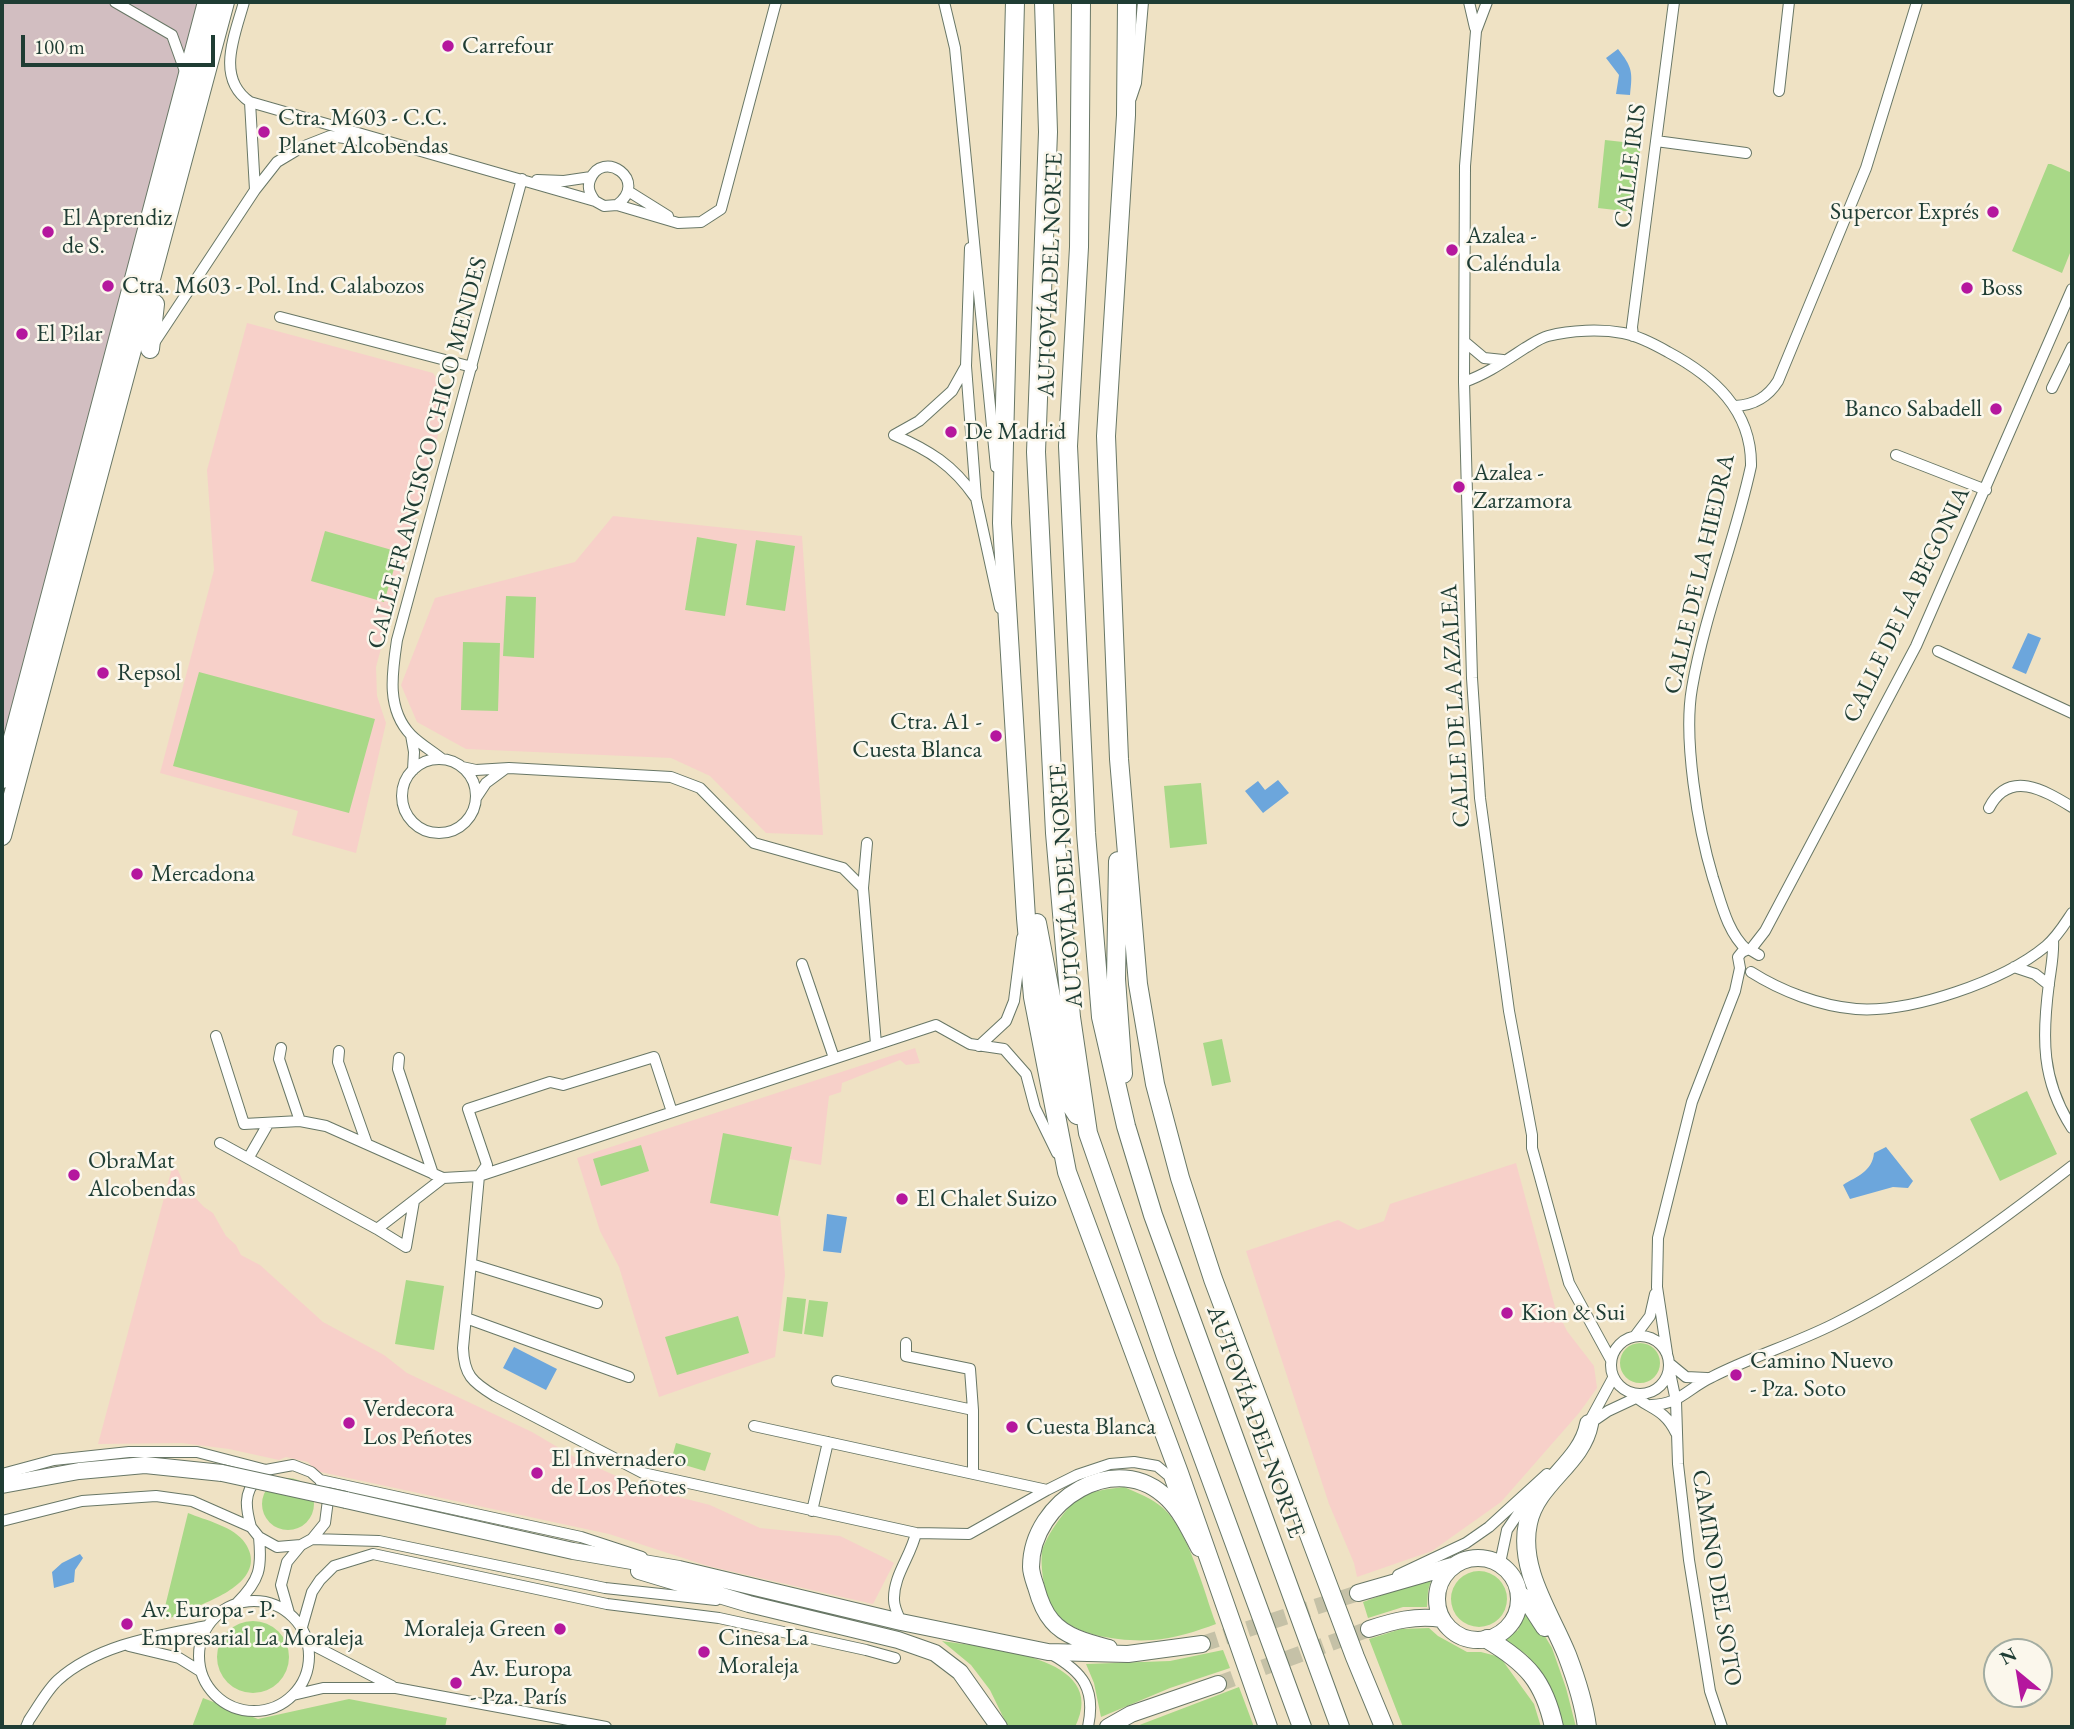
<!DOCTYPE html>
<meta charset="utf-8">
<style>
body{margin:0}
#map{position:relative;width:2074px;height:1729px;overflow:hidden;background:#efe2c4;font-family:"EB Garamond",serif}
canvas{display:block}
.frame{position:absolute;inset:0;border:4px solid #1f3d34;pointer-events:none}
.north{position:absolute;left:1983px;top:1638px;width:70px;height:70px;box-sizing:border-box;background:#fbf7ec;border:2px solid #a3ada2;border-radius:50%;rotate:330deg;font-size:19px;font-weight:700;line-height:28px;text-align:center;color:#1f3d34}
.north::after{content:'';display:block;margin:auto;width:24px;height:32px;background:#b5179e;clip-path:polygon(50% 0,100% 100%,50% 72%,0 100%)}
.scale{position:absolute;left:21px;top:35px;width:194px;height:32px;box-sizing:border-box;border:4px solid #1f3d34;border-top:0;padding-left:9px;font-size:21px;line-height:24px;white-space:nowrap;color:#1f3d34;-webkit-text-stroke:5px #fbf7ec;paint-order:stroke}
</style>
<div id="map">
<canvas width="2074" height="1729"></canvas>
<div class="frame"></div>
<div class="north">N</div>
<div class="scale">100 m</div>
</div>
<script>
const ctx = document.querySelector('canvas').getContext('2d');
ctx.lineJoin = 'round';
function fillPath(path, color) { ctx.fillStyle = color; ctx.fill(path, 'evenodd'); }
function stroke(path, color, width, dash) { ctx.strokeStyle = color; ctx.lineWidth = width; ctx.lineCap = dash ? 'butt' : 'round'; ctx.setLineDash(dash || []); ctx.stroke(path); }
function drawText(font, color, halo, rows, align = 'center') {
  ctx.font = font + ' "EB Garamond",serif'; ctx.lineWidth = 5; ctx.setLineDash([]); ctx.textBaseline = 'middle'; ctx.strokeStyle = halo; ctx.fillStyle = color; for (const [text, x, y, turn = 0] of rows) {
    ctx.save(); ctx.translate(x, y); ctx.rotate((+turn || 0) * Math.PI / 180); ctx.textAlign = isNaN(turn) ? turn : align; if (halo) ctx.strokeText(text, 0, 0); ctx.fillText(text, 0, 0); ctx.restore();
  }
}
fillPath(new Path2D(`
 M 247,323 L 433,373 L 448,397 L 376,667 L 377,696 L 386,723 L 356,853 L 292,835 L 298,811 L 160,773 L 214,570 L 207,470 Z
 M 613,516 L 802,536 L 823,835 L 766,833 L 710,776 L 671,758 L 466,749 L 417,722 L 401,685 L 435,598 L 575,562 Z
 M 915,1048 L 920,1063 L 906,1065 L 900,1060 L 842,1083 L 841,1092 L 829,1096 L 821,1165 L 790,1159 L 792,1147 L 723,1134 L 711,1203 L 780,1216 L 785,1275 L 775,1357 L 659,1397 L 619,1267 L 600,1231 L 577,1158 Z
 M 1516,1163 L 1555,1307 L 1567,1331 L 1594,1366 L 1597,1388 L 1579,1413 L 1501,1502 L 1432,1551 L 1357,1577 L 1354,1563 L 1329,1504 L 1246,1251 L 1338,1220 L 1358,1230 L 1384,1221 L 1390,1204 Z
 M 172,1168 L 178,1170 L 185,1187 L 204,1207 L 213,1213 L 226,1236 L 236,1245 L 241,1255 L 260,1265 L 323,1322 L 384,1355 L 407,1373 L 532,1432 L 576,1458 L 643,1488 L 710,1505 L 760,1528 L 840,1536 L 883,1557 L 894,1563 L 873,1604 L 708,1566 L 609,1534 L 316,1471 L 308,1462 L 286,1457 L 279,1460 L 229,1449 L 182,1443 L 98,1444 Z`), '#f7d0c9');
fillPath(new Path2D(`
 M 2,2 L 208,2 L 2,786 Z`), '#d2bec1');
fillPath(new Path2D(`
 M 1605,140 L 1641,144 L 1633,212 L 1598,208 Z
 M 2048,164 L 2051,164 L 2072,173 L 2072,248 L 2062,273 L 2012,251 Z
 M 325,531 L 399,552 L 384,602 L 311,581 Z
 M 697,537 L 737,544 L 725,616 L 685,610 Z
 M 756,540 L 795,546 L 785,611 L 746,605 Z
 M 506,596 L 536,597 L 534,658 L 503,656 Z
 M 463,642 L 500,643 L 498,711 L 461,710 Z
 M 199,672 L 375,719 L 349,813 L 173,766 Z
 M 1201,783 L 1207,844 L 1170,848 L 1164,786 Z
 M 1222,1039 L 1231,1082 L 1212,1086 L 1203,1043 Z
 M 2027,1091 L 2057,1154 L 2000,1181 L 1970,1119 Z
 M 723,1133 L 792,1147 L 778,1216 L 710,1203 Z
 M 641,1145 L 649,1171 L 601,1186 L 593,1159 Z
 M 406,1280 L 444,1286 L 434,1350 L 395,1344 Z
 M 787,1297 L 806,1299 L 802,1334 L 783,1331 Z
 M 809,1300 L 828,1302 L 823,1337 L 804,1334 Z
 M 738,1316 L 749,1353 L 677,1375 L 665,1337 Z
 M1620 1363a20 20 0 1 1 40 0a20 20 0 1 1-40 0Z
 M 676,1443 L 711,1453 L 705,1471 L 671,1461 Z
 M262 1504a26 26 0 1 1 52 0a26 26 0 1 1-52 0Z
 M 1124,1487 C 1138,1493 1151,1498 1163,1508 C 1189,1531 1204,1592 1216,1624 C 1197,1631 1173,1639 1153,1640 C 1125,1642 1076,1637 1057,1614 C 1045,1600 1040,1570 1042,1552 C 1044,1539 1067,1506 1078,1499 C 1091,1490 1109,1489 1124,1487 Z
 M 188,1513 C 205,1520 235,1527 245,1543 C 266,1574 227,1594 203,1604 C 190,1610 177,1618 162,1619 Z
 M1451 1599a28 28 0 1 1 56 0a28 28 0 1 1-56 0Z
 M 1432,1577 L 1428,1591 L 1427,1607 L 1403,1607 L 1368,1618 L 1363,1602 Z
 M 1528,1608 L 1552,1648 L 1566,1688 L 1576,1727 L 1562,1727 L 1542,1677 L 1527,1655 L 1505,1640 L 1518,1630 Z
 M217 1657a36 36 0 1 1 72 0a36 36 0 1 1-72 0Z
 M 1429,1628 L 1438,1636 L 1467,1652 L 1481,1652 L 1500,1657 L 1534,1704 L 1541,1727 L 1403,1727 L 1369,1639 L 1401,1629 Z
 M 942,1641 C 985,1648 1112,1655 1075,1727 L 1008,1727 L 990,1690 L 971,1665 Z
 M 1223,1650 L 1230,1668 L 1170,1688 L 1101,1717 L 1094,1683 L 1086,1664 L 1170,1661 Z
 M 1239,1687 L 1254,1727 L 1135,1727 L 1142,1724 Z
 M 203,1698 L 258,1719 L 349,1699 L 447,1718 L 445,1727 L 192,1727 Z`), '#a8d887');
fillPath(new Path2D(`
 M 1618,49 C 1632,67 1633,71 1630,95 L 1616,94 L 1619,75 L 1606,58 Z
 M 2028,633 L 2041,638 L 2026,674 L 2012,668 Z
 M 1278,780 L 1289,793 L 1263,813 L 1245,791 L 1258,781 L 1265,790 Z
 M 1886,1147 L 1913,1181 L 1908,1188 L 1893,1187 L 1850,1199 L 1843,1185 C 1857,1176 1872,1172 1874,1153 Z
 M 827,1214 L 847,1217 L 841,1253 L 823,1251 Z
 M 514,1347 L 557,1369 L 546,1390 L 503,1368 Z
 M 80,1554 L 83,1558 L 75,1570 L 74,1582 L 54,1588 L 52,1572 L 62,1563 Z`), '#6ca6dc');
stroke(new Path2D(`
 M 1202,1644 L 1358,1593
 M 1218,1684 L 1369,1629`), '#c5c1a7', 16, [16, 8]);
const minor = new Path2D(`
 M 115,2 L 172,35 L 186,74
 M 244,2 C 235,35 215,78 250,102 L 595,201 L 604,206 L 617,205 L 678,223 L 701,222 L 721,209 L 776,2
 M 944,2 L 955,48 L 996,467
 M 1469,2 L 1475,28
 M 1487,2 L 1476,31 L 1465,166 L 1464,382 L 1472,678 L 1480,798 L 1509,1011 L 1532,1135 L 1532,1148 L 1569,1283 L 1611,1360
 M 1779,91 L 1789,2
 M 1131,98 L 1136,83 L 1143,2
 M 250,102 L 255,190
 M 1656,141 L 1746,153
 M 537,180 L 564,181 L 591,177
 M 628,191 L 668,216
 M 595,201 C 590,194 587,188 590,180 C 602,148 650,180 617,205
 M 970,248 L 966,366 L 976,498 L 1000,608
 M 280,317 L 472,367
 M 1633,336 L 1632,327 L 1674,2
 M 1465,342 L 1484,358 L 1503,360
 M 154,343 L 255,190 L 277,162 L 302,147 L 330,136 L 366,141
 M 966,366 L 952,391 L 919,421 L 894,435 C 929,450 953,465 975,497
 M 1464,382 C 1487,374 1505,361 1525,348 C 1532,344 1540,338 1548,336 C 1571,330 1601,329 1623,333 C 1639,336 1654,344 1668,352 C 1713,376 1752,410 1751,466 C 1735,541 1705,612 1692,688 C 1683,739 1698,828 1713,878 C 1721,902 1727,932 1747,950
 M 2052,388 L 2072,347
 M 1735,406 C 1755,405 1768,397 1778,381 L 1866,168 L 1917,2
 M 1896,455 L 1986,490
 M 1938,651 L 2072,713
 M 411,735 L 414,752 L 413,770
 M 442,759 C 432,751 420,744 411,735 C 386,709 392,673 397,640 L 522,179
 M402 796a37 37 0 1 1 74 0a37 37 0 1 1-74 0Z
 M 462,767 L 476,770 L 509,768 L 671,777 L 700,788 L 754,843 L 843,868 L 863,888 L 876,1044
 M 476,798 L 486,783 L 505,769
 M 1989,808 C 2009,769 2044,790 2072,807
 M 863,888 L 867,843
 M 2053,940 C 2054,954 2051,968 2049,983 C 2042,1037 2041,1080 2072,1128
 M 1751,949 L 1765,931 L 1916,646 L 2072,289
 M 802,964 L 834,1058
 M 2014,967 L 2035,974 L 2049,985
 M 1751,972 C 1781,991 1820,1006 1856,1009 C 1911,1013 2004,981 2046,946 C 2057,937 2064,925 2072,913
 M 216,1036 L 244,1124 L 300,1121 L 326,1126 L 443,1178 L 479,1176 L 487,1165 L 468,1109 L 550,1082 L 563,1085 L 654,1057 L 672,1112
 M 979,1046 L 1006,1021 L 1014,1001 L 1022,938
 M 281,1048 L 279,1059 L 300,1121
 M 339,1051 L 338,1062 L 367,1144
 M 399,1058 L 398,1069 L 433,1174
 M 220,1143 L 377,1229 L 443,1178
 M 1057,1153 L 1035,1108 L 1026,1074 L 1004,1049 L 970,1044 L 936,1025 L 479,1176 L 463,1348 C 464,1375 472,1382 495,1396 L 643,1473 L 916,1533 L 969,1534 L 1047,1490 L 1077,1475 L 1110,1464 L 1134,1462 L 1157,1466 L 1169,1476 L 1180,1507
 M 249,1157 L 268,1124
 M 377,1229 L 406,1247 L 414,1201
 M 471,1264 L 597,1303
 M 466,1318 L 629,1377
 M1611 1365a29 29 0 1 1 58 0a29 29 0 1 1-58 0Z
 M 1635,1336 L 1650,1316 L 1655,1294
 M 906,1343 L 906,1356 L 970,1369 L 973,1410
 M 1667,1353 L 1657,1287 L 1658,1238 L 1692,1102 L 1735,991 L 1740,968 L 1738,957 L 1742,952 L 1749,949 L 1759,955
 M 1669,1363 L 1686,1377 L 1707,1378
 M 1669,1368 L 1676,1401 L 1678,1464 L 1689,1560 L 1710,1691 L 1722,1727
 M 837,1381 L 973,1410 L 973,1473
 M 1631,1393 C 1647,1409 1664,1407 1676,1433
 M 1651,1405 C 1679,1405 1688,1388 1712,1377 C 1751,1357 1794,1344 1834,1324 C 1919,1282 1997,1224 2072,1166
 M 1592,1422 L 1608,1411 L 1640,1396
 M 754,1426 L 1047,1490
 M 1587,1426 L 1613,1378
 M 2,1474 L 54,1460 L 129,1452 L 197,1452 L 266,1470 L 293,1465 L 311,1472 L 320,1480 L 328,1500 L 325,1523 L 312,1539 L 301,1545 L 287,1562 L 281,1585 L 289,1613
 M 320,1480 L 581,1537 L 642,1557
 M 812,1511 L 828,1442
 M 2,1521 L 82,1501 L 156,1496 L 192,1501 L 251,1527 L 259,1537 L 277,1547 L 301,1545
 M 251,1527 C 246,1509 243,1493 257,1479
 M 312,1539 L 379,1541 L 605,1588 L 716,1600
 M 1500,1563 L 1507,1530 L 1531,1495
 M 1398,1575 L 1466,1543 L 1489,1527 L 1547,1474
 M199 1656a55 55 0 1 1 110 0a55 55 0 1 1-110 0Z
 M 237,1603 C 260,1580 262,1568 259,1537
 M 901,1622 C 898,1615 894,1607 894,1600 C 893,1576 911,1556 916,1533
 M 302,1627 L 312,1592 L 320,1580 L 334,1566 L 373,1554 L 607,1604 L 719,1618 L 866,1650 L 895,1658
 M 307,1642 L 392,1686
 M 129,1646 L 179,1658 L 200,1671
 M 1051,1654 C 1083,1672 1096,1689 1088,1727
 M 293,1695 L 323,1688 L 396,1688 L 606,1727
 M 26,1727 L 29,1720 C 38,1707 47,1690 58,1680 C 97,1645 156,1636 207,1626`);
const primary = new Path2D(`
 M 2,1485 L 79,1471 L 145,1465 L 222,1473
 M 346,1500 L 573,1551 L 679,1569 L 901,1622 L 1048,1652 L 1128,1654 L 1202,1644
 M1437 1599a41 41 0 1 1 82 0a41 41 0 1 1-82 0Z
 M 639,1571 L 749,1604 L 898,1640 L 935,1653 L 960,1672 L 999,1727
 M 1358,1593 L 1452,1566
 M 1369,1629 C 1394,1621 1415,1615 1442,1619
 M 1109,1648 C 1090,1643 1065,1637 1052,1621 C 1044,1612 1039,1598 1036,1587 C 1034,1581 1031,1573 1031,1567 C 1031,1501 1117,1447 1168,1499 C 1182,1513 1190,1531 1199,1548
 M 1108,1727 L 1131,1714 L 1218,1684`);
const trunk = new Path2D(`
 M 150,349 L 155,304
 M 2,779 L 207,2
 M 2,836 C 76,558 151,280 225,2`);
const motorway = new Path2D(`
 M 1015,2 L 1002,523 L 1026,918 L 1033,997 L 1067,1172 L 1179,1473 L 1268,1727
 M 1044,2 L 1048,132 L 1036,452 L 1055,833 L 1071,1017 L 1088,1133 L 1166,1357 L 1302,1727
 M 1081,2 L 1079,247 L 1068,446 L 1086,833 L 1101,1017 L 1126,1126 L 1153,1215 L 1340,1727
 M 1127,2 L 1126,115 L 1106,436 L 1119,759 L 1138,984 L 1155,1084 L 1180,1178 L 1213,1279 L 1355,1657 L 1384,1727
 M 1118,861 L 1116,979 L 1123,1074
 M 1037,923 L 1072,1107 L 1077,1115
 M 1520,1595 L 1532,1607 L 1545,1627
 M 1487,1639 C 1527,1663 1544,1681 1554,1727
 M 1587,1727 C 1584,1704 1575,1676 1567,1655 C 1550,1613 1518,1569 1528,1523 C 1536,1483 1582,1463 1589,1424`);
stroke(minor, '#687766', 12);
stroke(primary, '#687766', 18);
stroke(trunk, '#687766', 20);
stroke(motorway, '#687766', 20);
stroke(minor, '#fff', 10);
stroke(primary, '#fff', 16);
stroke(trunk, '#fff', 18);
stroke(motorway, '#fff', 18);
const primaryBridge = new Path2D(`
 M 222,1473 L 346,1500`);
stroke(primaryBridge, '#687766', 18, []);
stroke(primaryBridge, '#fff', 16);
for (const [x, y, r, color] of [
 [448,46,7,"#b5179e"],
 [264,132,7,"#b5179e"],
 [1993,212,7,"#b5179e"],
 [48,232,7,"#b5179e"],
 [1452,250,7,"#b5179e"],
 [108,286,7,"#b5179e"],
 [1967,288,7,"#b5179e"],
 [22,334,7,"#b5179e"],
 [1996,409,7,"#b5179e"],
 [951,432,7,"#b5179e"],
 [1459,487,7,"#b5179e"],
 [103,673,7,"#b5179e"],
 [996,736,7,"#b5179e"],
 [137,874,7,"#b5179e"],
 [74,1175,7,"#b5179e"],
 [902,1199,7,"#b5179e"],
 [1507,1313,7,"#b5179e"],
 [1736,1375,7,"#b5179e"],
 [349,1423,7,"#b5179e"],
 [1012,1427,7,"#b5179e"],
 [537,1473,7,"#b5179e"],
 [127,1624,7,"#b5179e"],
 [560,1629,7,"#b5179e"],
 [704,1652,7,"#b5179e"],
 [456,1683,7,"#b5179e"]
]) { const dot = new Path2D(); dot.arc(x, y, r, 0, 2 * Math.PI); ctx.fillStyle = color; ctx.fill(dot); stroke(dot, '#fbf7ec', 2.5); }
drawText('24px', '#1f3d34', '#fbf7ec', [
 ["Carrefour",462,46],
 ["Ctra. M603 - C.C.",278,118],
 ["Planet Alcobendas",278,146],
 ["Supercor Exprés",1979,212,"right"],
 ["El Aprendiz",62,218],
 ["de S.",62,246],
 ["Azalea -",1466,236],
 ["Caléndula",1466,264],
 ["Ctra. M603 - Pol. Ind. Calabozos",122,286],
 ["Boss",1981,288],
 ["El Pilar",36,334],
 ["Banco Sabadell",1982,409,"right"],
 ["De Madrid",965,432],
 ["Azalea -",1473,473],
 ["Zarzamora",1473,501],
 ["Repsol",117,673],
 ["Ctra. A1 -",982,722,"right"],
 ["Cuesta Blanca",982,750,"right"],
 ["Mercadona",151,874],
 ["ObraMat",88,1161],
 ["Alcobendas",88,1189],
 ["El Chalet Suizo",916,1199],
 ["Kion & Sui",1521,1313],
 ["Camino Nuevo",1750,1361],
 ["- Pza. Soto",1750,1389],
 ["Verdecora",363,1409],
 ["Los Peñotes",363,1437],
 ["Cuesta Blanca",1026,1427],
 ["El Invernadero",551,1459],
 ["de Los Peñotes",551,1487],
 ["Av. Europa - P.",141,1610],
 ["Empresarial La Moraleja",141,1638],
 ["Moraleja Green",546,1629,"right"],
 ["Cinesa La",718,1638],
 ["Moraleja",718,1666],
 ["Av. Europa",470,1669],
 ["- Pza. París",470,1697]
], 'left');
drawText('24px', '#1f3d34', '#fbf7ec', [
 ["CALLE IRIS",1631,166,-83],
 ["AUTOVÍA DEL NORTE",1051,275,-88],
 ["CALLE FRANCISCO CHICO MENDES",428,453,-75],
 ["CALLE DE LA HIEDRA",1700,574,-77],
 ["CALLE DE LA BEGONIA",1907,605,-64],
 ["CALLE DE LA AZALEA",1456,706,-93],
 ["AUTOVÍA DEL NORTE",1067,886,-94],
 ["AUTOVÍA DEL NORTE",1255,1422,70],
 ["CAMINO DEL SOTO",1716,1578,81]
]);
</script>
